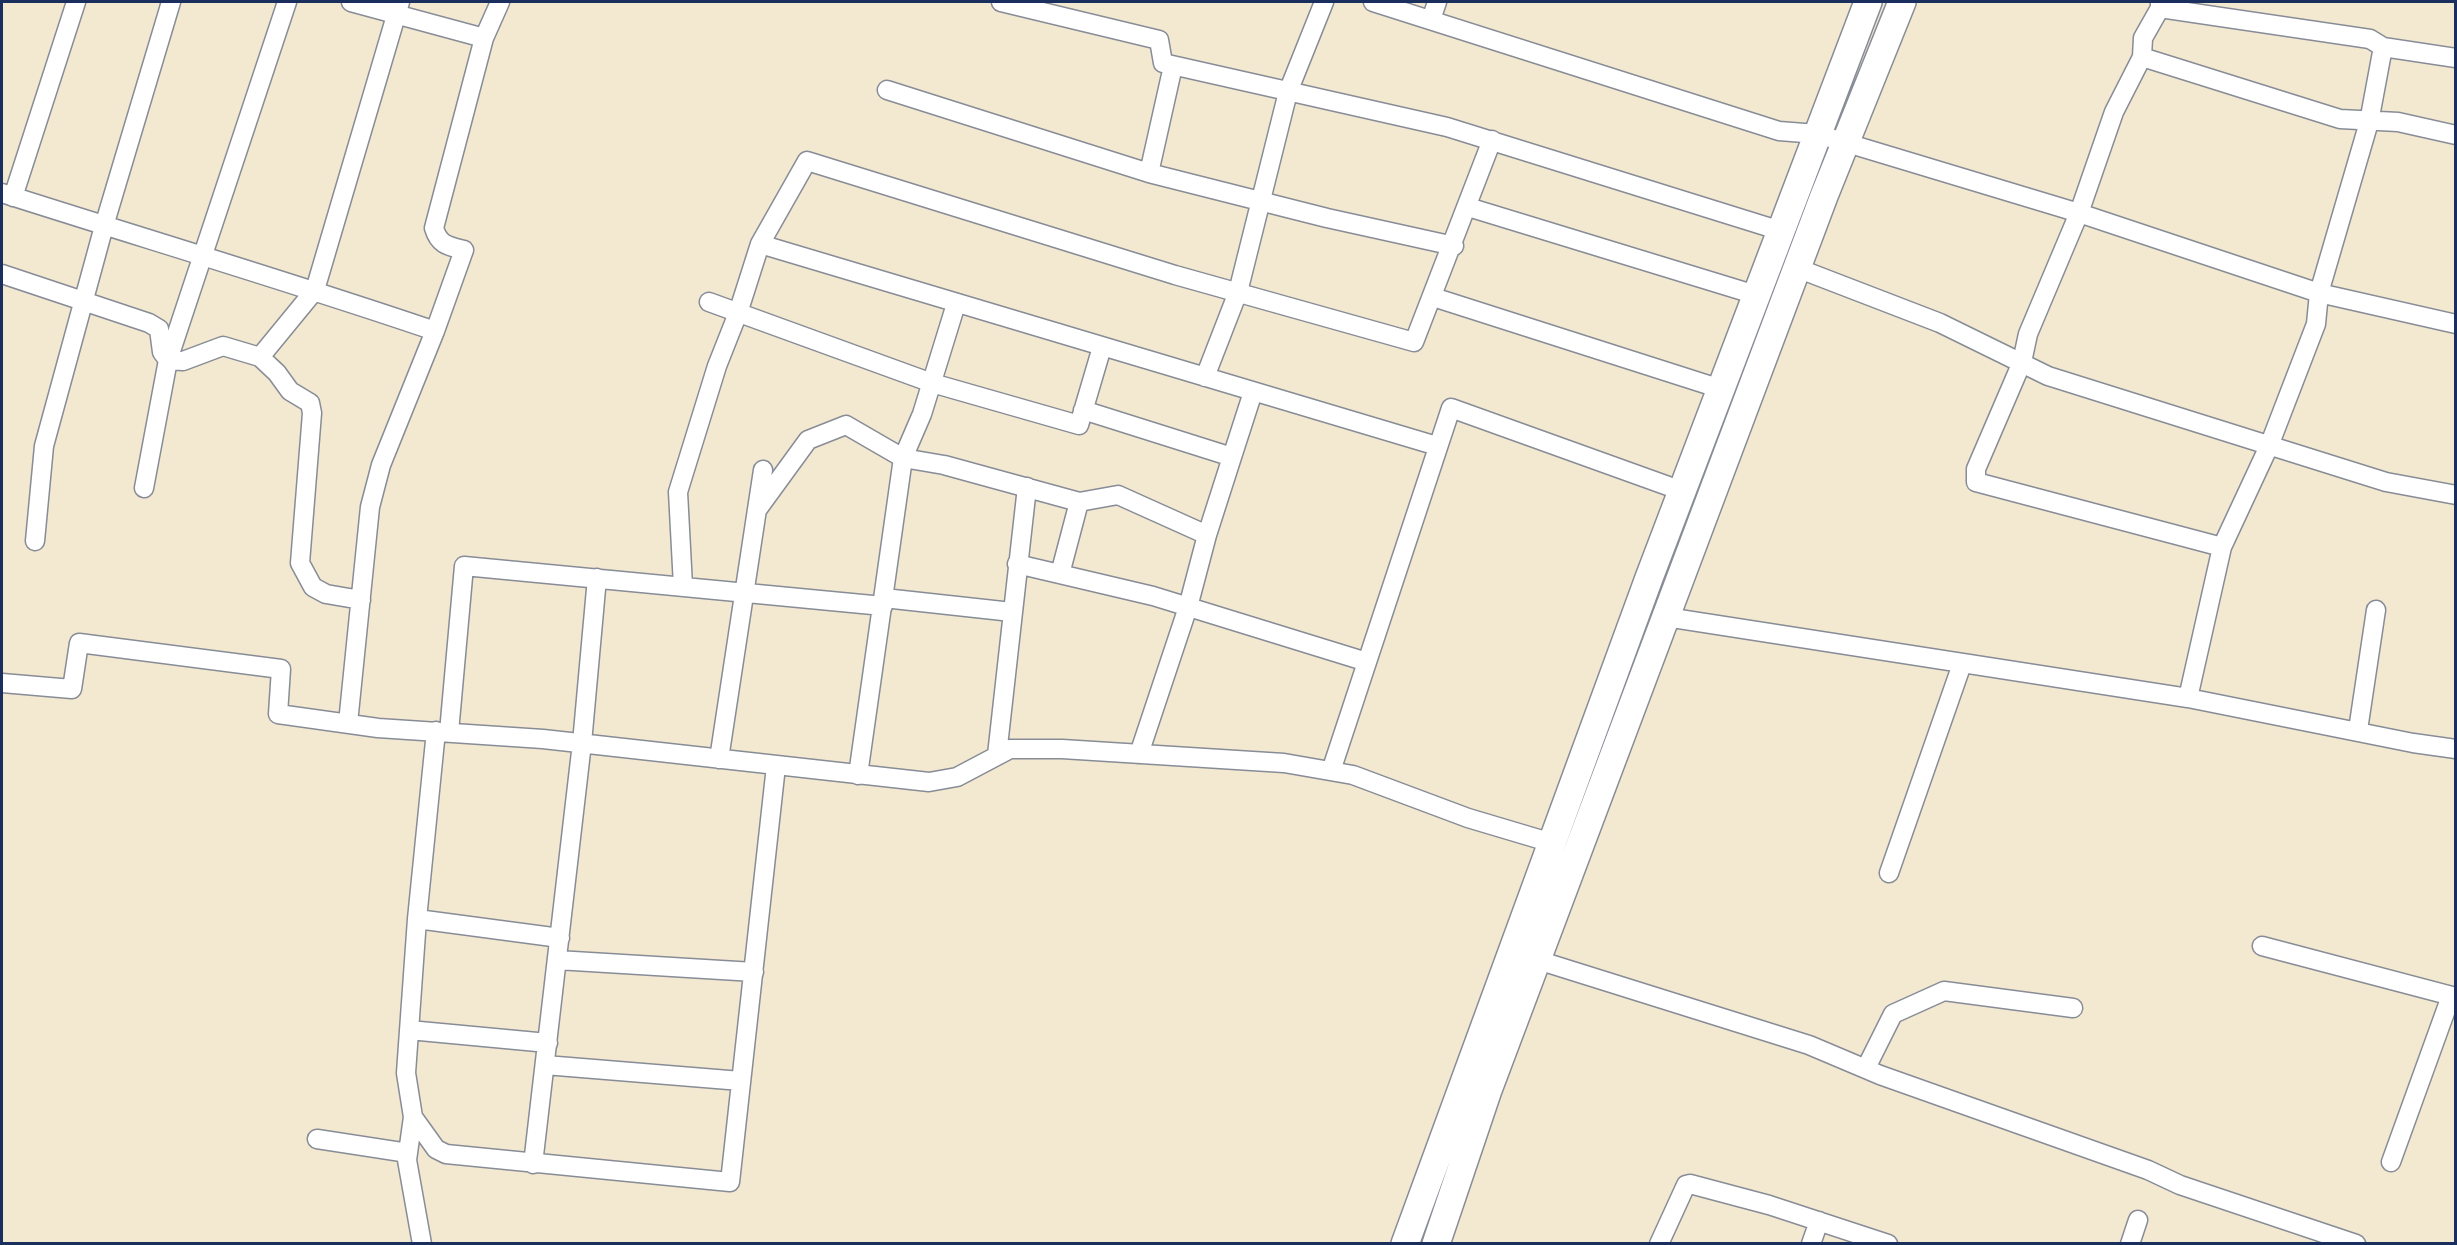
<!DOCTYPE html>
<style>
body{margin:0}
#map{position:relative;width:2457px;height:1245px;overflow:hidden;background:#f3e8d0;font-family:Mali,sans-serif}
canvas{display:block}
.frame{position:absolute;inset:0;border:3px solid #1b2f5e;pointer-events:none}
</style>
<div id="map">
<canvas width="2457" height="1245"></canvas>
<div class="frame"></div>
</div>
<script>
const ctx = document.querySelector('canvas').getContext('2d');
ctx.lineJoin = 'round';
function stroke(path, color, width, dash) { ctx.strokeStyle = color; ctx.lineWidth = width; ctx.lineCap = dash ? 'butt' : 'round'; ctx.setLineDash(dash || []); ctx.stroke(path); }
const street = new Path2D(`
 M 351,2 L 484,38
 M 1001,2 L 1159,40 L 1163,63 L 1447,127 L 1781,231
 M 1373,2 L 1779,131 L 1817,134 L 2079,213 L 2319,293 L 2456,324
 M 2160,2 L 2160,8 L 2143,38 L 2142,57 L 2114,112 L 2079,213 L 2028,334 L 2022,362 L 1976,469 L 1976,482 L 2222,547
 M 2160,8 L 2370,39 L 2383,47 L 2456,58
 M 1431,20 L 1437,2
 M 2142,57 L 2340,119 L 2398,122 L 2456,135
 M 887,90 L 1149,173 L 1327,218 L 1454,246
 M 1149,173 L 1173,66
 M 2,193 C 146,239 291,282 435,331
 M 13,197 L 76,2
 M 1468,207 L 1756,295
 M 760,244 L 1437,446
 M 1797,268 L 1940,323 L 2048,376 L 2386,482 L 2456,495
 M 2,274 L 149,323 L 159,329 L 162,352 L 168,360 L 183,361 L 223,346 L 260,357 L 277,373 L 290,391 L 310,403 L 312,413 L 300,563 L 313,587 L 326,594 L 361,600
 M 1433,297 L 1721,389
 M 709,302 L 932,383 L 1079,425 L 1102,347
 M 260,357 L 315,290 L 400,2
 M 1205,377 L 1238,292 L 1288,92 L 1324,2
 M 1083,410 L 1232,457 L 1253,392
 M 144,488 L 168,360 L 287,2
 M 1079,502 L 1118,495 L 1207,535
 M 757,510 L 808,440 L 846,425 L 903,458 L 944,465 L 1079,502 L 1060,574
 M 35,541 L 44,446 L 104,226 L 171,2
 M 1017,564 L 1153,596 L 1367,662
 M 683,586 L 678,492 L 717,366 L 738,313 L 760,244 L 807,161 L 1175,275 L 1414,342 L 1492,140
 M 884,598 L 1012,612
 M 1666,617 L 2188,698 L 2413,743 L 2456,749
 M 2,683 L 72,689 L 79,643 L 281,669 L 278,714 L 378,728 L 543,739 L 929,782 L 957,777 L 1010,749 L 1062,749 L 1284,763 L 1353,775 L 1468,818 L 1552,843
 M 2188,698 L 2222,547 L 2269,446 L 2316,324 L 2319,293 L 2369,122 L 2383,47
 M 348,723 L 370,507 L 381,465 L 435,331 L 464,250 C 448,246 439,245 434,228 L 484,38 L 500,2
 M 2358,730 L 2376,610
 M 436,731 L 417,919 L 406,1073 L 413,1117 L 436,1149 L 446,1154 L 730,1182 L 776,766
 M 449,732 L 464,566 L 883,606
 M 1139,754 L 1188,607 L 1207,535 L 1232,457
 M 997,755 L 1027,487
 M 719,759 L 763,470
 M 1331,771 L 1451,408 L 1682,491
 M 858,775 L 903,458 L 922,414 L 956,304
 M 1889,873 L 1962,664
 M 417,919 L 560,938
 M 2262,946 L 2456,997
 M 1528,957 L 1809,1045 L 1880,1075 L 2148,1170 L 2180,1185 L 2356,1244
 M 557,960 L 754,972
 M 409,1030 L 548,1043
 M 545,1065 L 741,1081
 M 1866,1068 L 1893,1014 L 1944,991 L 2073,1008
 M 413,1117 L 407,1160 L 422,1244
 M 317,1139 L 408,1153
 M 2391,1162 L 2451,996
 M 533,1164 L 582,743 L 597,578
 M 1659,1244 L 1686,1185 L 1690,1184 L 1769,1205 L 1888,1244
 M 1811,1244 L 1819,1221
 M 2130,1244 L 2138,1220`);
const primary = new Path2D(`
 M 1405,1244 L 1649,578 L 1868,2
 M 1436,1244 L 1488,1090 L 1824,196 L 1902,2`);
stroke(street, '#878c97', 21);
stroke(primary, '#878c97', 30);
stroke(street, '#fff', 18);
stroke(primary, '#fff', 27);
</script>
